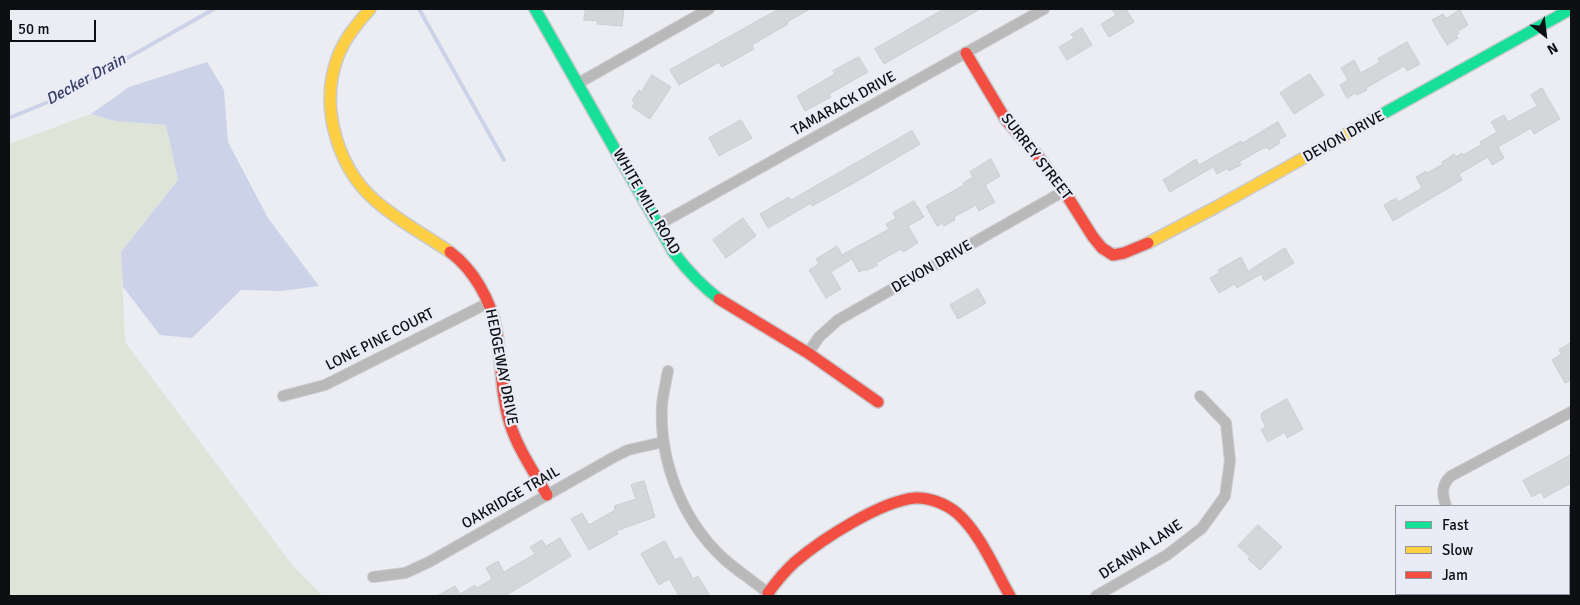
<!DOCTYPE html>
<style>
body{margin:0}
#map{position:relative;width:1580px;height:605px;overflow:hidden;background:#ecedf3;font-family:Signika,sans-serif}
canvas{display:block}
.frame{position:absolute;inset:0;border:10px solid #0e0f12;pointer-events:none}
.legend{position:absolute;left:1395px;top:505px;width:175px;height:90px;box-sizing:border-box;background:#e9ecf6;border:1px solid #91949b;margin:0;padding:6px 9px;list-style:none;font-size:15px;color:#0e0f12}
.legend li{display:flex;align-items:center;gap:10px;height:25px}
.legend b{width:25px;border:1px solid #91949b}
.north{position:absolute;left:1520px;top:10px;width:50px;height:50px;-webkit-text-stroke:4px #e9ecf6;paint-order:stroke;rotate:151deg;font-size:14px;font-weight:700;line-height:20px;text-align:center;color:#0e0f12}
.north::after{content:'';display:block;margin:auto;width:18px;height:22px;background:#0e0f12;clip-path:polygon(50% 0,100% 100%,50% 72%,0 100%)}
.scale{position:absolute;left:10px;top:20px;width:86px;height:22px;box-sizing:border-box;border:2px solid #0e0f12;border-top:0;padding-left:6px;font-size:15px;line-height:18px;white-space:nowrap;color:#0e0f12;-webkit-text-stroke:4px #e9ecf6;paint-order:stroke}
</style>
<div id="map">
<canvas width="1580" height="605"></canvas>
<div class="frame"></div>
<ul class="legend">
<li><b style="height:6px;background:#16e098"></b>Fast</li>
<li><b style="height:6px;background:#ffcf43"></b>Slow</li>
<li><b style="height:6px;background:#f24e42"></b>Jam</li>
</ul>
<div class="north">N</div>
<div class="scale">50 m</div>
</div>
<script>
const ctx = document.querySelector('canvas').getContext('2d');
ctx.lineJoin = 'round';
function fillPath(path, color) { ctx.fillStyle = color; ctx.fill(path, 'evenodd'); }
function stroke(path, color, width, dash) { ctx.strokeStyle = color; ctx.lineWidth = width; ctx.lineCap = dash ? 'butt' : 'round'; ctx.setLineDash(dash || []); ctx.stroke(path); }
function drawText(font, color, halo, rows, align = 'center') {
  ctx.font = font + ' Signika,sans-serif'; ctx.lineWidth = 4.5; ctx.setLineDash([]); ctx.textBaseline = 'middle'; ctx.strokeStyle = halo; ctx.fillStyle = color; for (const [text, x, y, turn = 0] of rows) {
    ctx.save(); ctx.translate(x, y); ctx.rotate((+turn || 0) * Math.PI / 180); ctx.textAlign = isNaN(turn) ? turn : align; if (halo) ctx.strokeText(text, 0, 0); ctx.fillText(text, 0, 0); ctx.restore();
  }
}
fillPath(new Path2D(`
 M 91,114 L 115,121 L 166,125 L 178,180 L 121,252 L 125,342 L 293,566 L 323,596 L 9,596 L 9,144 Z`), '#dee4d8');
fillPath(new Path2D(`
 M 207,62 L 224,90 L 228,142 L 268,218 L 319,286 L 282,291 L 241,290 L 192,338 L 160,335 L 123,287 L 121,252 L 178,180 L 166,125 L 115,121 L 91,114 L 129,87 Z`), '#ccd2e8');
stroke(new Path2D(`
 M 419,9 L 504,160
 M 9,118 L 53,100 L 214,9`), '#ccd2e8', 4);
const building = new Path2D(`
 M 586,9 L 624,9 L 622,26 L 597,24 L 598,21 L 584,20 Z
 M 779,9 L 810,9 L 787,22 L 788,24 L 752,45 L 754,49 L 722,67 L 719,62 L 679,85 L 670,70 Z
 M 944,9 L 980,9 L 884,64 L 875,49 Z
 M 1112,9 L 1126,9 L 1134,22 L 1109,37 L 1101,24 L 1116,15 Z
 M 1460,10 L 1468,25 L 1458,31 L 1459,33 L 1456,35 L 1458,38 L 1447,45 L 1432,20 L 1443,14 L 1446,18 Z
 M 1082,28 L 1092,45 L 1067,60 L 1059,47 L 1074,38 L 1071,35 Z
 M 1407,42 L 1420,64 L 1407,71 L 1404,66 L 1366,88 L 1367,90 L 1357,95 L 1356,93 L 1347,98 L 1340,85 L 1348,80 L 1341,68 L 1354,60 L 1361,73 L 1380,62 L 1378,59 Z
 M 859,57 L 868,72 L 829,94 L 831,97 L 805,111 L 797,96 L 835,74 L 833,71 Z
 M 1310,74 L 1324,95 L 1294,114 L 1280,93 Z
 M 652,75 L 671,87 L 650,119 L 632,107 L 635,102 L 632,100 L 639,90 L 641,92 Z
 M 1542,88 L 1560,119 L 1534,134 L 1531,128 L 1498,147 L 1504,158 L 1492,165 L 1488,157 L 1459,174 L 1462,180 L 1393,221 L 1384,205 L 1396,198 L 1398,202 L 1422,188 L 1416,177 L 1426,171 L 1427,173 L 1443,164 L 1442,162 L 1454,154 L 1456,157 L 1462,153 L 1463,155 L 1481,145 L 1480,142 L 1497,132 L 1491,122 L 1504,115 L 1508,122 L 1537,106 L 1531,95 Z
 M 741,120 L 752,138 L 719,156 L 709,138 Z
 M 1278,122 L 1286,136 L 1278,140 L 1280,143 L 1269,150 L 1267,147 L 1258,151 L 1239,162 L 1241,165 L 1229,171 L 1228,168 L 1217,174 L 1213,167 L 1170,192 L 1163,180 L 1196,159 L 1199,165 L 1241,141 L 1242,143 Z
 M 912,131 L 920,144 L 854,183 L 812,206 L 811,203 L 768,228 L 760,214 L 789,197 L 791,200 L 833,176 Z
 M 991,159 L 1000,176 L 985,185 L 995,202 L 979,211 L 976,205 L 954,217 L 955,220 L 944,226 L 943,223 L 937,226 L 926,206 L 964,185 L 963,183 L 973,177 L 970,172 Z
 M 914,201 L 924,217 L 908,226 L 918,243 L 903,252 L 901,249 L 876,263 L 878,265 L 866,271 L 865,269 L 859,272 L 852,259 L 831,272 L 841,289 L 826,298 L 809,270 L 819,264 L 816,259 L 837,246 L 842,255 L 889,229 L 886,224 L 896,218 L 893,213 Z
 M 743,218 L 756,236 L 726,258 L 713,240 Z
 M 1285,248 L 1294,263 L 1264,281 L 1261,274 L 1237,288 L 1235,284 L 1219,293 L 1210,278 L 1220,272 L 1218,270 L 1241,257 L 1248,271 Z
 M 978,289 L 986,303 L 958,319 L 950,305 Z
 M 1571,343 L 1571,380 L 1565,383 L 1552,360 L 1561,354 L 1559,350 Z
 M 1287,399 L 1303,429 L 1287,438 L 1285,432 L 1268,442 L 1261,430 L 1266,427 L 1261,418 L 1262,413 Z
 M 1571,455 L 1571,483 L 1544,498 L 1541,492 L 1532,497 L 1523,481 Z
 M 644,481 L 655,517 L 616,531 L 618,534 L 589,550 L 571,519 L 582,513 L 589,525 L 615,510 L 614,506 L 636,499 L 631,485 Z
 M 1258,525 L 1282,547 L 1260,570 L 1248,559 L 1250,557 L 1238,546 Z
 M 560,538 L 571,556 L 505,596 L 437,596 L 455,586 L 460,594 L 475,585 L 477,588 L 492,579 L 486,568 L 498,561 L 504,572 L 535,554 L 530,547 L 542,540 L 546,546 Z
 M 665,541 L 675,560 L 681,557 L 693,579 L 698,576 L 710,596 L 679,596 L 669,579 L 659,585 L 641,554 Z`);
fillPath(building, '#d5d6da');
stroke(building, '#cccdd2', 1);
const street = new Path2D(`
 M 577,84 L 709,9
 M 658,225 L 1044,9
 M 808,353 L 819,337 L 838,320 L 1064,191
 M 668,371 C 666,382 663,394 662,405 C 659,460 682,520 723,558 C 738,572 756,582 771,596
 M 283,396 L 325,385 L 488,303
 M 1446,506 C 1442,494 1441,485 1451,476 L 1571,412
 M 373,577 L 405,573 L 429,562 L 614,457 L 628,450 L 663,442
 M 1493,594 L 1495,596
 M 1096,596 L 1167,555 L 1202,528 L 1225,496 L 1230,461 L 1226,423 L 1200,396`);
const fast = new Path2D(`
 M 535,9 L 674,253 C 687,270 702,286 719,299
 M 1377,117 L 1571,9`);
const slow = new Path2D(`
 M 370,9 C 357,24 345,38 338,56 C 318,109 339,174 383,207 C 404,224 428,237 450,252
 M 1148,243 L 1218,206 L 1377,117`);
const jam = new Path2D(`
 M 966,53 L 1006,120 L 1037,155 L 1064,191 L 1093,237 L 1102,248 L 1113,255 L 1124,253 L 1148,243
 M 450,252 C 473,269 491,300 496,329 C 502,360 500,393 510,424 C 518,449 534,472 547,495
 M 719,299 L 808,353 L 878,402
 M 768,593 C 776,582 785,571 795,562 C 822,539 881,501 915,498 C 929,497 946,504 957,513 C 980,533 995,570 1010,596`);
stroke(street, '#c9cace', 12);
stroke(fast, '#c9cace', 14);
stroke(slow, '#c9cace', 14);
stroke(jam, '#c9cace', 14);
stroke(street, '#b9b9b9', 10);
stroke(fast, '#16e098', 11);
stroke(slow, '#ffcf43', 11);
stroke(jam, '#f24e42', 11);
drawText('15px', '#0e0f12', '#e9ecf6', [
 ["TAMARACK DRIVE",844,104,-29],
 ["DEVON DRIVE",1344,137,-29],
 ["SURREY STREET",1036,157,52],
 ["WHITE MILL ROAD",646,202,60],
 ["DEVON DRIVE",932,267,-30],
 ["LONE PINE COURT",380,340,-27],
 ["HEDGEWAY DRIVE",501,367,79],
 ["OAKRIDGE TRAIL",511,498,-30],
 ["DEANNA LANE",1141,550,-33]
]);
drawText('italic 16px', '#353d67', '#e9ecf6', [
 ["Decker Drain",86,80,-29]
]);
</script>
